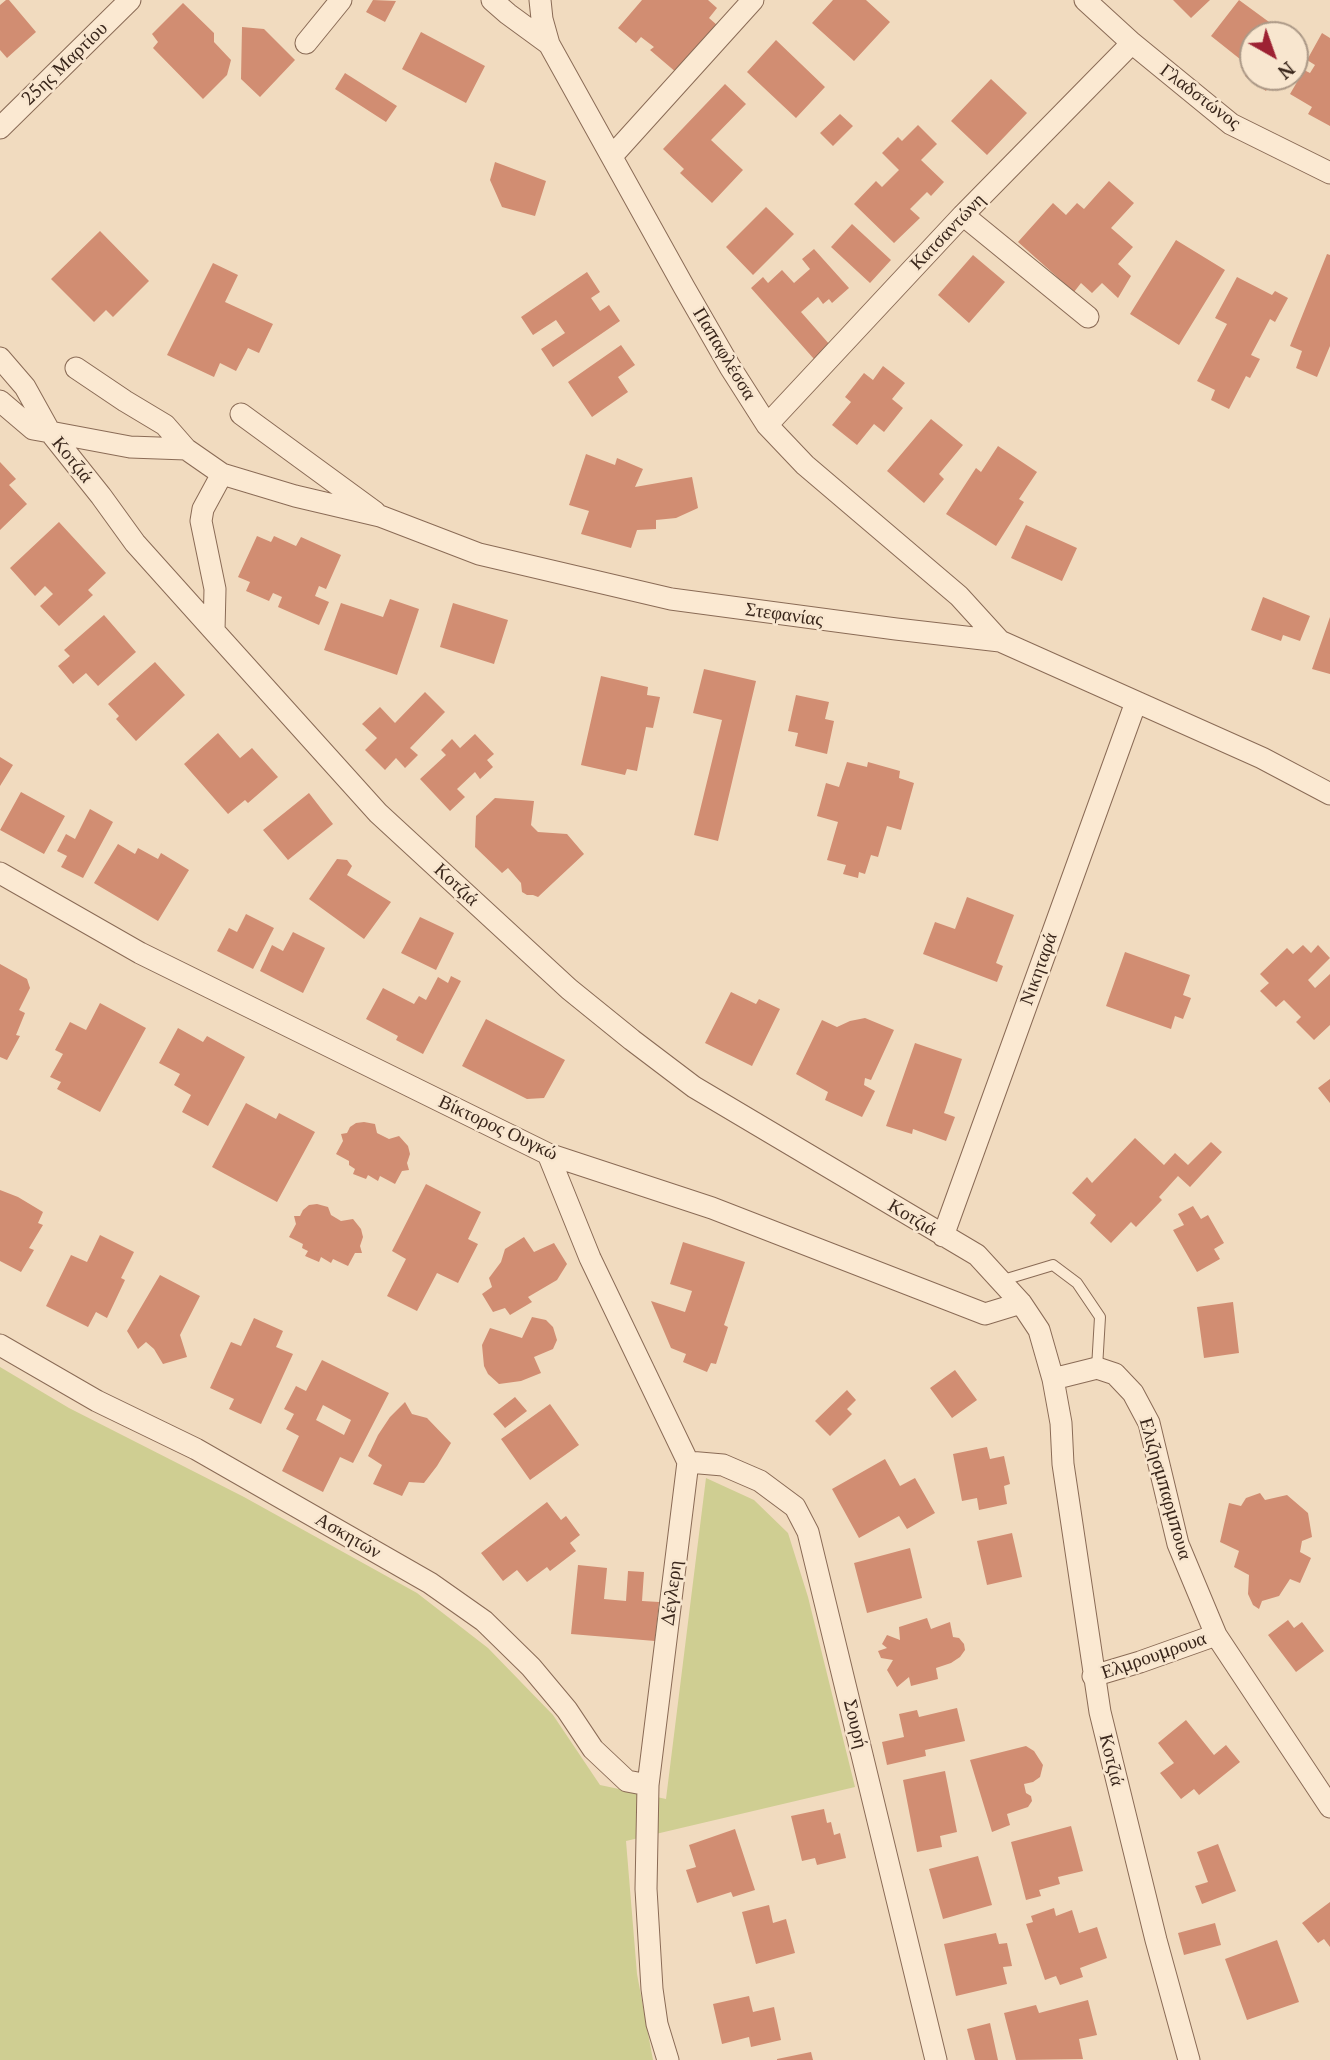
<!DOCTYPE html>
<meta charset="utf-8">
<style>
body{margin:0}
#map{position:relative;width:1330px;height:2060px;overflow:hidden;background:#f1dbbf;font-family:"PT Serif",serif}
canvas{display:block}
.north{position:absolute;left:1239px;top:21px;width:70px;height:70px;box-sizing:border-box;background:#f8e6cf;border:2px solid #ac9987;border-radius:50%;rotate:140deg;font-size:19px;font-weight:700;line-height:28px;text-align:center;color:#39261b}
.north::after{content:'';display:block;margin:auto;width:24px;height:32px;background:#9d2233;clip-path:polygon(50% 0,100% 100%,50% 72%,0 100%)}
</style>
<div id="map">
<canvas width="1330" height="2060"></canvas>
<div class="north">N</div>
</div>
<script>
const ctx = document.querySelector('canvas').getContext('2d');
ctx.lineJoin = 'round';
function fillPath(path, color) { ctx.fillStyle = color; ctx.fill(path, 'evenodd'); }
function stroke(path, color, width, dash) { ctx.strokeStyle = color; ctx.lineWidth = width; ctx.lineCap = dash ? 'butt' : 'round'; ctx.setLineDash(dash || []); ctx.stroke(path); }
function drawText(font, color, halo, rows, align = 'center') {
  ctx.font = font + ' "PT Serif",serif'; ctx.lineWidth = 5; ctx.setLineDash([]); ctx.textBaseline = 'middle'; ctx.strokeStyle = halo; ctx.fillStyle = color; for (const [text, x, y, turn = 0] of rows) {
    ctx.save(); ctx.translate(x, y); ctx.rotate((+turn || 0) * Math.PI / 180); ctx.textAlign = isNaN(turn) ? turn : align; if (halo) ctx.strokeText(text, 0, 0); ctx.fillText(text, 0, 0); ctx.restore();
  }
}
fillPath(new Path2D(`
 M 0,1367 L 69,1408 L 244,1497 L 417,1593 L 488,1648 L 553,1715 L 600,1785 L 666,1799 L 706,1478 L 754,1500 L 788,1533 L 808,1597 L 855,1787 L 626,1841 L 637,1974 L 653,2060 L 0,2060 Z`), '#cfce92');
fillPath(new Path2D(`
 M 6,0 L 9,0 L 36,32 L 7,58 L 0,50 L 0,5 Z
 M 373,0 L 396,1 L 385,22 L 366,12 Z
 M 642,0 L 708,0 L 717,8 L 709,18 L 717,25 L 677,73 L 650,50 L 654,47 L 641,37 L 636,43 L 618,28 Z
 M 833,0 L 866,0 L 890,22 L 854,61 L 812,23 Z
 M 1173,0 L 1210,0 L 1191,18 Z
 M 1239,0 L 1280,30 L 1276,35 L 1253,35 L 1253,77 L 1273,77 L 1266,91 L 1245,76 L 1250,67 L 1211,36 Z
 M 183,3 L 214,33 L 214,42 L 231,60 L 227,75 L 203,99 L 153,48 L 158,42 L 152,34 Z
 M 242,27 L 264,29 L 295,60 L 260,97 L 241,79 Z
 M 421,32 L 485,66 L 466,103 L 402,69 Z
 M 1322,33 L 1330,38 L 1330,126 L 1308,114 L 1312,107 L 1290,94 L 1304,70 L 1310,73 L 1315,65 L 1307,60 Z
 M 776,40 L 825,87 L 796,118 L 747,72 Z
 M 345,73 L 397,106 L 386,122 L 335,89 Z
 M 991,79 L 1027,113 L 987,155 L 951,121 Z
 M 725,84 L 746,104 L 711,140 L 743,170 L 712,203 L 680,173 L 684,169 L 663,149 Z
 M 840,114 L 853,126 L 833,146 L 820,133 Z
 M 918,125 L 937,144 L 921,160 L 944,182 L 931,196 L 927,192 L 910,209 L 920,218 L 894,243 L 854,204 L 876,181 L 882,187 L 899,170 L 882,153 L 898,137 L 902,141 Z
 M 495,162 L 546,181 L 535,216 L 502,207 L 490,180 Z
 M 1109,181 L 1134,203 L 1111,228 L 1133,247 L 1118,264 L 1131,276 L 1118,298 L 1102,283 L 1092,293 L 1081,283 L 1074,292 L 1018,242 L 1053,203 L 1066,215 L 1077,203 L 1084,209 Z
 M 766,207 L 794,234 L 753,275 L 726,247 Z
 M 852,224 L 891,260 L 870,283 L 831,247 Z
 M 100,231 L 149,281 L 113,317 L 106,310 L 94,322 L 51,279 Z
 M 1176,240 L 1225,270 L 1179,345 L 1130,314 Z
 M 814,249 L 849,288 L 832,303 L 829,299 L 823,304 L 818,297 L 801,312 L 830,345 L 814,359 L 751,288 L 763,277 L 768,283 L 782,270 L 794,283 L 810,269 L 802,259 Z
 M 1327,254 L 1330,255 L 1330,346 L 1317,377 L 1296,368 L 1302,351 L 1290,346 Z
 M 973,255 L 1005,282 L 969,323 L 938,295 Z
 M 213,263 L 238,275 L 225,302 L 273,324 L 259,353 L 248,348 L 236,371 L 220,363 L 214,377 L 167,355 Z
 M 587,272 L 600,292 L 591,298 L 600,311 L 609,305 L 620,321 L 553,367 L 541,349 L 565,333 L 556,320 L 533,335 L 521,317 Z
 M 1237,277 L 1272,295 L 1275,291 L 1288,298 L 1275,322 L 1270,319 L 1251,355 L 1260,359 L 1250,378 L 1246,376 L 1229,409 L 1211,400 L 1215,390 L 1197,381 L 1227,324 L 1215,318 Z
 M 621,345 L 635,365 L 618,377 L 628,392 L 592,417 L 568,382 Z
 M 883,366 L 905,383 L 892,399 L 903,408 L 884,432 L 874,424 L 857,445 L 832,425 L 851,402 L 845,397 L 864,373 L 873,380 Z
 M 931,419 L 963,445 L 939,474 L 944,479 L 924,503 L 887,471 Z
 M 998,446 L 1037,472 L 1019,499 L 1024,502 L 996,546 L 946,514 L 976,468 L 981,472 Z
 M 586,454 L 615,465 L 617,458 L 643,469 L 635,487 L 692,477 L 698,508 L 676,518 L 656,520 L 656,529 L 637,530 L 631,548 L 581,534 L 589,511 L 569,505 Z
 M 0,462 L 16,479 L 9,485 L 27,504 L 0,530 Z
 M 59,522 L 106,573 L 88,590 L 93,595 L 59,626 L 40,606 L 53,594 L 45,586 L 35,596 L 10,568 Z
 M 1026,525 L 1077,548 L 1062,581 L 1011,558 Z
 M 257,536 L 271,542 L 274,536 L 296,546 L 301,537 L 341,555 L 326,589 L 319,586 L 315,596 L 329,602 L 319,625 L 278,607 L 282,597 L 273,593 L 269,601 L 246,591 L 250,582 L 238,577 Z
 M 1263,597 L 1310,616 L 1300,641 L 1283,635 L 1281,641 L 1251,630 Z
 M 390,599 L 419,609 L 397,675 L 324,650 L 341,603 L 383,617 Z
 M 453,603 L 508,620 L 494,664 L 440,647 Z
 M 104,615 L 136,652 L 98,686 L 86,673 L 73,684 L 58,666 L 70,656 L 64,650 Z
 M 1330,617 L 1330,674 L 1312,669 Z
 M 155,662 L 185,695 L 136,741 L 116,719 L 119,716 L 108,704 Z
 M 704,669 L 756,681 L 718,841 L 694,835 L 722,720 L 693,713 Z
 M 601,676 L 648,687 L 647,695 L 660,697 L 653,728 L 646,727 L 637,771 L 627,769 L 625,775 L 581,765 Z
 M 425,692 L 445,712 L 410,748 L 418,755 L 405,768 L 396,758 L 385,770 L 365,750 L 377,738 L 362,724 L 380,707 L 395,723 Z
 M 796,695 L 829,702 L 825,719 L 834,721 L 827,754 L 795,746 L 798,733 L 788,731 Z
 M 218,733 L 240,758 L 252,748 L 278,777 L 248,803 L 245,800 L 228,814 L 184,764 Z
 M 475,734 L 494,754 L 487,760 L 493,767 L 480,779 L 475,772 L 457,789 L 465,797 L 450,811 L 420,779 L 446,755 L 441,750 L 452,739 L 460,748 Z
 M 0,757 L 13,765 L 0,786 Z
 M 847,762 L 867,767 L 868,762 L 900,771 L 899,778 L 914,783 L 901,830 L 887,826 L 878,857 L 871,855 L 865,874 L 859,872 L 858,878 L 843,874 L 846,865 L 827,860 L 838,822 L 817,816 L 826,783 L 839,787 Z
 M 21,792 L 65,816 L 44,854 L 0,830 Z
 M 309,793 L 333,824 L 288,860 L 263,830 Z
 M 495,798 L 534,801 L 531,825 L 538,832 L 567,834 L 584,854 L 538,897 L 533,895 L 527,895 L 522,892 L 521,883 L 508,868 L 502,873 L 475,847 L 476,816 Z
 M 90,809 L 113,822 L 83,878 L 61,867 L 67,856 L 57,851 L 66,834 L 75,839 Z
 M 118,844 L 135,854 L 138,848 L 158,859 L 161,853 L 189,870 L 158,921 L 94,883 Z
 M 337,859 L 347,860 L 352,866 L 347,875 L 391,902 L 364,939 L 309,899 Z
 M 967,897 L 1014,915 L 996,963 L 1003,966 L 997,982 L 923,954 L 935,922 L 955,929 Z
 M 246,914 L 274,928 L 253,969 L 217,951 L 229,928 L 237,932 Z
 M 420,917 L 454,933 L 436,970 L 401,953 Z
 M 293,932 L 325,948 L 303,993 L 260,971 L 272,945 L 283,951 Z
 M 1303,945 L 1311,953 L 1318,945 L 1330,958 L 1308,980 L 1315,988 L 1330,974 L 1330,1025 L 1314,1040 L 1296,1022 L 1301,1017 L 1284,1000 L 1276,1007 L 1260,991 L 1269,983 L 1260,974 L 1287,948 L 1293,954 Z
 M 1125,952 L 1190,975 L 1183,995 L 1191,998 L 1183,1019 L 1175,1016 L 1171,1029 L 1106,1006 Z
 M 0,964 L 27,979 L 30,988 L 19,1010 L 25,1013 L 16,1035 L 20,1036 L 7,1060 L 0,1057 Z
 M 451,976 L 461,981 L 423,1054 L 396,1040 L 398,1036 L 366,1019 L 383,988 L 414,1004 L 419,996 L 426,1000 L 438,977 L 448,983 Z
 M 731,992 L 756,1004 L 759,999 L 780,1009 L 752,1066 L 705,1043 Z
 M 100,1003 L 146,1028 L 100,1112 L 57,1089 L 61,1082 L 50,1077 L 63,1054 L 55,1050 L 70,1022 L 86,1030 Z
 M 865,1018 L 894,1030 L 871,1080 L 865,1078 L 864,1085 L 875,1091 L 862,1117 L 825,1100 L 828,1092 L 796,1074 L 822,1020 L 837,1027 L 850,1021 Z
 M 486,1019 L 565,1060 L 544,1098 L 527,1099 L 462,1066 Z
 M 178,1028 L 203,1042 L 207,1036 L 245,1057 L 208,1126 L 182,1112 L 191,1095 L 174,1085 L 180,1074 L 159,1063 Z
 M 915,1043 L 962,1059 L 944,1113 L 955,1117 L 946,1141 L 913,1129 L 912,1134 L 886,1126 Z
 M 1330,1079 L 1330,1103 L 1318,1088 Z
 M 246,1103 L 276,1119 L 279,1113 L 315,1132 L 277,1202 L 212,1167 Z
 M 364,1122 L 375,1124 L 377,1133 L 389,1139 L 399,1136 L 408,1146 L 410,1154 L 407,1163 L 409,1170 L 402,1171 L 395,1184 L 380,1176 L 378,1181 L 368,1175 L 366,1179 L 353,1174 L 355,1169 L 349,1165 L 349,1161 L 336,1154 L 343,1141 L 341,1134 L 347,1133 L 350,1127 L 356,1123 Z
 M 1135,1138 L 1164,1165 L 1175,1153 L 1188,1165 L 1211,1142 L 1222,1152 L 1190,1187 L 1178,1176 L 1159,1197 L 1162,1200 L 1136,1227 L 1131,1222 L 1111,1243 L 1090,1223 L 1096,1215 L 1072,1193 L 1087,1177 L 1092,1183 Z
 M 426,1184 L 481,1212 L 468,1239 L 478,1244 L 458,1283 L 437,1273 L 417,1311 L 387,1296 L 406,1259 L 392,1251 Z
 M 0,1190 L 18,1197 L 43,1212 L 38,1223 L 43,1225 L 29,1248 L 34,1250 L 21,1272 L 0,1261 Z
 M 317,1204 L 328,1207 L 331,1215 L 341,1221 L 353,1219 L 361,1229 L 363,1237 L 360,1246 L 362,1253 L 355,1253 L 348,1266 L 333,1259 L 331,1263 L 321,1257 L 319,1262 L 305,1256 L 308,1251 L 302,1248 L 303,1244 L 289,1237 L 296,1224 L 294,1216 L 300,1216 L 303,1210 L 309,1205 Z
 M 1193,1206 L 1201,1219 L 1208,1215 L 1224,1243 L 1214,1249 L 1220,1259 L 1197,1272 L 1173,1230 L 1184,1225 L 1178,1214 Z
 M 100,1235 L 134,1252 L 121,1278 L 125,1280 L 107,1318 L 96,1312 L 88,1327 L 46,1306 L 71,1255 L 87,1262 Z
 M 524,1237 L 534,1252 L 554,1243 L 567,1264 L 557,1280 L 528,1297 L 532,1302 L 510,1315 L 505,1308 L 493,1312 L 482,1294 L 492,1287 L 489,1278 L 501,1262 L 505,1249 Z
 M 683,1242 L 745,1262 L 724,1325 L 728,1327 L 716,1364 L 711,1363 L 707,1372 L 683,1362 L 686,1354 L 671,1348 L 651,1301 L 685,1312 L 692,1291 L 670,1284 Z
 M 160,1275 L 200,1296 L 180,1335 L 187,1357 L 163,1364 L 154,1349 L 146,1342 L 138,1349 L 127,1331 Z
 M 1233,1302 L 1239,1353 L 1204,1358 L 1197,1307 Z
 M 532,1317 L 546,1320 L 553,1327 L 557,1340 L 553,1349 L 534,1357 L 541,1373 L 521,1381 L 499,1384 L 488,1374 L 484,1366 L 482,1345 L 490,1328 L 522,1338 Z
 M 254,1318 L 283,1331 L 276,1347 L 293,1354 L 261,1424 L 229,1409 L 234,1399 L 210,1388 L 231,1342 L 241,1346 Z
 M 322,1360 L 389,1393 L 353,1463 L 340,1457 L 323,1492 L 282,1471 L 299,1436 L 286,1429 L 294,1414 L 284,1409 L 296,1386 L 306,1391 ZM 323,1405 L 351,1420 L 344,1435 L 316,1420 Z
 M 955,1370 L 977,1400 L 952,1418 L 930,1388 Z
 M 847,1390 L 856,1400 L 847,1409 L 852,1414 L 830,1436 L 815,1421 Z
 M 515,1397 L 527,1411 L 505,1428 L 493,1414 Z
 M 405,1402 L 412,1414 L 427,1418 L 451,1443 L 437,1466 L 424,1483 L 409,1482 L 402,1496 L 373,1484 L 382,1465 L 368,1456 L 378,1435 L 390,1417 Z
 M 550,1404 L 579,1445 L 530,1480 L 501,1439 Z
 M 987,1447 L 990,1459 L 1004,1456 L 1010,1484 L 1004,1486 L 1007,1504 L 979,1510 L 977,1498 L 962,1501 L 953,1454 Z
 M 885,1459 L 900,1486 L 915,1478 L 935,1513 L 907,1529 L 899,1516 L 859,1538 L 832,1489 Z
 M 1260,1493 L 1265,1500 L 1287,1495 L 1308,1513 L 1312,1537 L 1302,1541 L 1300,1552 L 1311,1558 L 1300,1583 L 1290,1579 L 1279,1596 L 1262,1601 L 1259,1609 L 1253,1605 L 1248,1594 L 1249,1575 L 1234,1567 L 1239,1551 L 1220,1542 L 1229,1503 L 1241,1506 L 1246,1498 Z
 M 547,1502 L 561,1520 L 566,1516 L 580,1535 L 570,1543 L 576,1551 L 550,1571 L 547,1567 L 527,1582 L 517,1570 L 503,1581 L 481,1553 Z
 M 1012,1533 L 1022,1577 L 987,1585 L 977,1541 Z
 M 910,1548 L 922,1598 L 867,1613 L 854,1563 Z
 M 578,1565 L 607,1568 L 604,1599 L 626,1601 L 628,1571 L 644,1572 L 642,1601 L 659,1602 L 655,1641 L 571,1634 Z
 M 927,1618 L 931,1629 L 950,1622 L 953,1637 L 959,1638 L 964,1644 L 965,1650 L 960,1657 L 951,1663 L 936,1668 L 938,1679 L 911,1686 L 909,1677 L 897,1687 L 887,1670 L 893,1660 L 881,1658 L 878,1651 L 887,1648 L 882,1644 L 887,1635 L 900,1640 L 899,1627 Z
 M 1288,1620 L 1294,1628 L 1302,1622 L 1324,1651 L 1296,1672 L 1268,1635 Z
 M 957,1708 L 965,1741 L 925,1750 L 926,1756 L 887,1765 L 882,1742 L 904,1737 L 899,1714 L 917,1710 L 919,1717 Z
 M 1186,1720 L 1214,1755 L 1226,1745 L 1240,1762 L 1199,1795 L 1194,1789 L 1181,1799 L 1160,1773 L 1174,1763 L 1158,1743 Z
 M 1026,1746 L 1034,1751 L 1043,1765 L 1040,1777 L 1033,1782 L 1024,1784 L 1026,1793 L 1031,1796 L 1032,1801 L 1028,1807 L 1007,1814 L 1010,1825 L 992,1832 L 970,1760 Z
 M 945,1771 L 957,1832 L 940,1836 L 942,1847 L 917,1852 L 903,1780 Z
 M 824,1809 L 827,1823 L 831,1822 L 834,1835 L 840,1833 L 846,1858 L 817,1865 L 815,1858 L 802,1861 L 791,1816 Z
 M 1071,1826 L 1083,1871 L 1058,1877 L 1060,1884 L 1039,1890 L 1041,1896 L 1026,1900 L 1011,1842 Z
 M 735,1829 L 755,1890 L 733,1897 L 731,1892 L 697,1903 L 686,1870 L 696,1867 L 689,1845 Z
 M 1218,1844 L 1236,1891 L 1202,1904 L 1195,1886 L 1208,1882 L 1197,1852 Z
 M 978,1856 L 992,1905 L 943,1919 L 929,1869 Z
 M 1330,1902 L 1330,1947 L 1324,1939 L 1318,1943 L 1302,1923 Z
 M 769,1905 L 773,1923 L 786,1919 L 795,1953 L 756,1964 L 742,1912 Z
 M 1054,1908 L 1056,1916 L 1072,1910 L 1079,1933 L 1097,1927 L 1107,1958 L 1080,1968 L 1083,1977 L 1060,1985 L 1056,1976 L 1045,1980 L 1026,1924 L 1033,1922 L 1031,1916 Z
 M 1215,1923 L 1221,1945 L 1184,1955 L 1178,1933 Z
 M 996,1933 L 999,1944 L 1007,1943 L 1012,1966 L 1003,1967 L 1007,1984 L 956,1996 L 944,1944 Z
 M 1277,1940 L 1299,2002 L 1247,2020 L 1225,1959 Z
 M 749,1996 L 753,2012 L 774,2007 L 781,2040 L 751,2047 L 749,2037 L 722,2044 L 713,2004 Z
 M 1088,2000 L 1097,2035 L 1079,2039 L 1083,2059 L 1016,2060 L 1004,2013 L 1036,2005 L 1039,2013 Z
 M 990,2023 L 998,2060 L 975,2060 L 967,2029 Z
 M 811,2052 L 813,2060 L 777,2060 L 777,2059 Z`), '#d18d72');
const lane = new Path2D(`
 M 1000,1281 L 1053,1265 L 1077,1283 L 1100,1317 L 1097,1368`);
const street = new Path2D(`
 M 492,0 L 508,14 L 549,44
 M 540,0 L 542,19 L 549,44 L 684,287 L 730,367 L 767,425 L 805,465 L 959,596 L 1000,641
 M 1085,0 L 1132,43 L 1231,124 L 1330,173
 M 306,43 L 341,0
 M 0,128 L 130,0
 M 612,156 L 753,0
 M 963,215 L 1088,317
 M 0,358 L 25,387 L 50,432 L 130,447 L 186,449 L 222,474 L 295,496 L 380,516 L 479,554 L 671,599 L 896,629 L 1000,641 L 1262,758 L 1330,794
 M 76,368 L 125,401 L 165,425 L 186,449
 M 0,401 L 33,429 L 50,432 L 101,496 L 135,543 L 214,631
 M 241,414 L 375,512
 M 767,425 L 963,215 L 1132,43
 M 222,474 L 203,509 L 201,521 L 215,589 L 214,631 L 378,813 L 569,989 L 632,1040 L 694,1087 L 977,1255 L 1021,1303 L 1039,1330 L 1053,1379 L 1061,1423 L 1063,1464 L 1100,1712 L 1156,1940 L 1189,2060
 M 0,873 L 140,953 L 548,1154 L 712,1208 L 985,1314 L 1021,1303
 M 548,1154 L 590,1258 L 688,1462 L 648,1785 L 646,1889 L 652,1989 L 657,2024 L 668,2060
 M 943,1236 L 1136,702
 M 0,1345 L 97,1401 L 196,1449 L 430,1583 L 484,1621 L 531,1667 L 567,1710 L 593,1749 L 627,1781 L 648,1785
 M 1053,1379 L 1097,1368 L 1115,1374 L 1133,1393 L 1149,1423 L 1178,1544 L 1216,1635 L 1330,1807
 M 688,1462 L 723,1465 L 760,1481 L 795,1507 L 808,1532 L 936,2060
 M 1093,1676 L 1140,1662 L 1216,1635`);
stroke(lane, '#8a6b56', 12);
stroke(street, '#8a6b56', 23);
stroke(lane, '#fbe9d2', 10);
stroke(street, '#fbe9d2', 21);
drawText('19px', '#39261b', '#f8e6cf', [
 ["25ης Μαρτίου",65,64,-44],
 ["Γλαδστώνος",1200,97,37],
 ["Κατσαντώνη",948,232,-46],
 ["Παπαφλέσσα",724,354,59],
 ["Κοτζιά",72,460,51],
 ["Στεφανίας",784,615,8],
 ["Κοτζιά",456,885,43],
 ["Νικηταρά",1039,969,-70],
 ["Βίκτορος Ουγκώ",498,1128,25],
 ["Κοτζιά",912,1218,31],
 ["Ελιζησμπαρμπουα",1165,1489,74],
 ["Ασκητών",348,1536,30],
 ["Δέγλερη",672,1593,-83],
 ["Ελμρουμρουα",1154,1656,-19],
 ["Σουρή",855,1724,76],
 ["Κοτζιά",1111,1760,76]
]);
</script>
